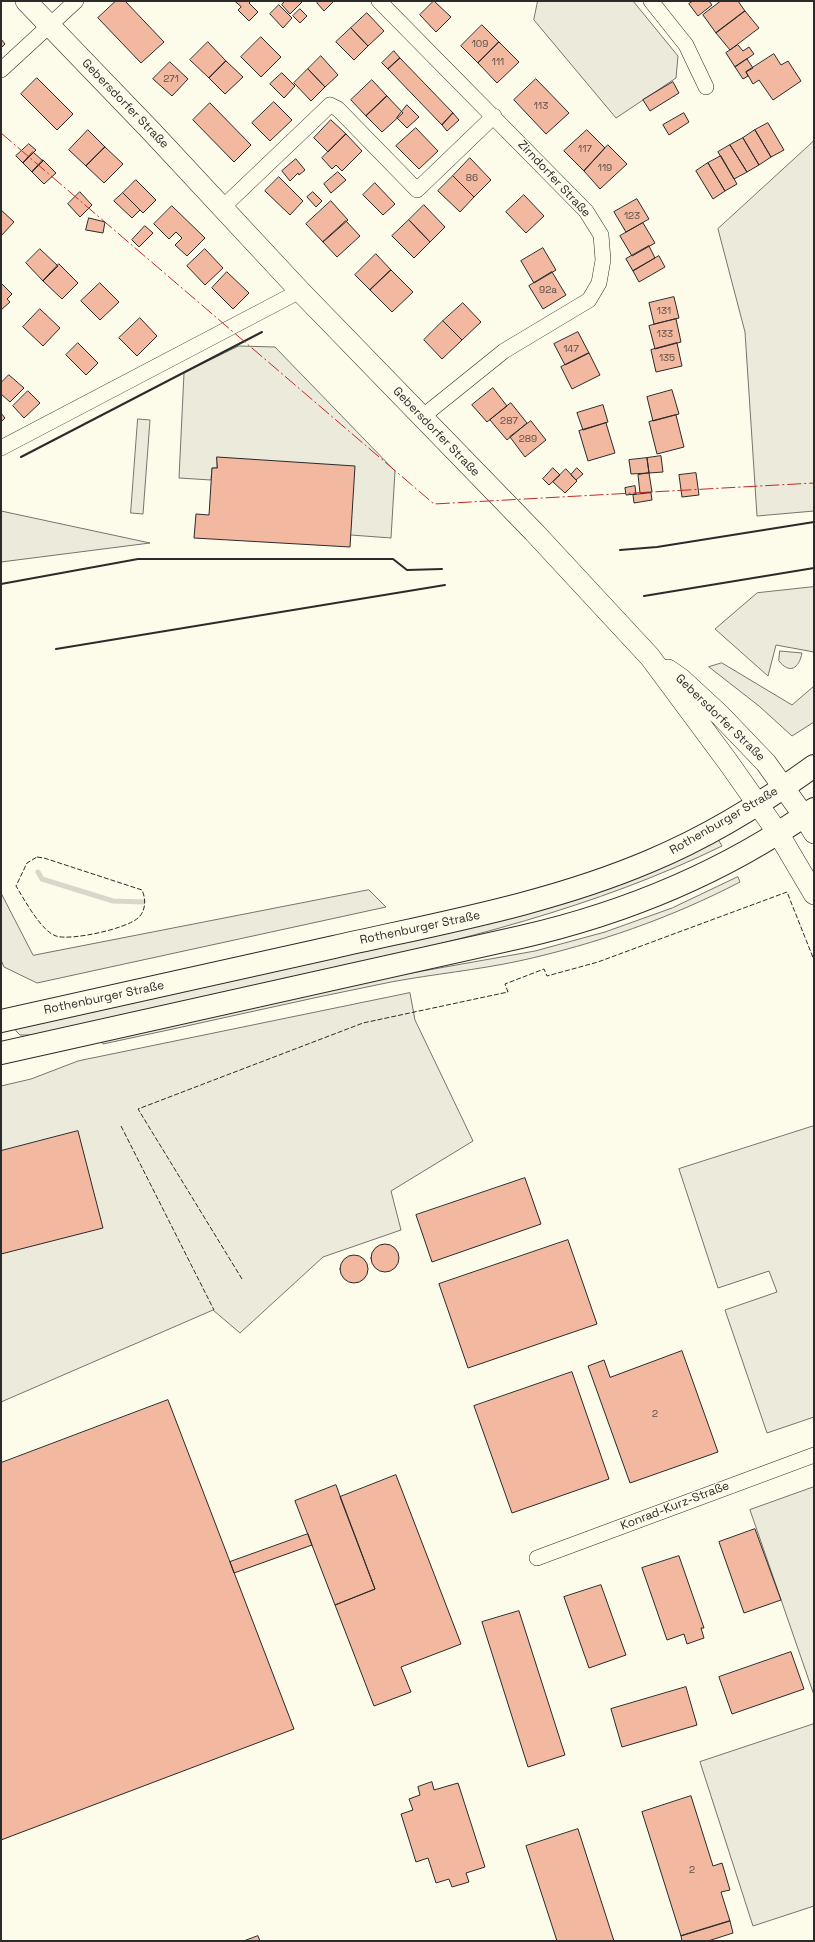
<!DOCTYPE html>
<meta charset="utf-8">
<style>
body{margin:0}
#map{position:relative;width:815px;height:1942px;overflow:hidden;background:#fdfbea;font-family:"Space Grotesk",sans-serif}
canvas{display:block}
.frame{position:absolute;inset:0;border:2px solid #2b2b2b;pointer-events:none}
</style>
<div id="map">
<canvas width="815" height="1942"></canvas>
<div class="frame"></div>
</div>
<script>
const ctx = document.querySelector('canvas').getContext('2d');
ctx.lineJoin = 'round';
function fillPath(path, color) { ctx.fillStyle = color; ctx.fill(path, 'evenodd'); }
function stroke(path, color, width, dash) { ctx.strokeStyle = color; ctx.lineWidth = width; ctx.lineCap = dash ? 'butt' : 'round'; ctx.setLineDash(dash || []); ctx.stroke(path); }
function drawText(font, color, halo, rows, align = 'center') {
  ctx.font = font + ' "Space Grotesk",sans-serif'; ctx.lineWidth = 3; ctx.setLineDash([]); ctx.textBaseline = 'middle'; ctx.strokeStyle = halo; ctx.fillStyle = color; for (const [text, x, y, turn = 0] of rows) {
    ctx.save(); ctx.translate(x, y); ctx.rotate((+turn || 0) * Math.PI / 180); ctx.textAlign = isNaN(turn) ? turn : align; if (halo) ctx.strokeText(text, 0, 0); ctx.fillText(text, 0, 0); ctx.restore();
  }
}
const green = new Path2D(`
 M 538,1 L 633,1 L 678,56 L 676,78 L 616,118 L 534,20 Z
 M 814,141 L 814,511 L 757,516 L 745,332 L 718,229 Z
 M 1,511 L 150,543 L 1,562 Z
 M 814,587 L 814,652 L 776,645 L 768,676 L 715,629 L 757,593 Z
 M 780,651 L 802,653 C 799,668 790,675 779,661 Z
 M 722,663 L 792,705 L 814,686 L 814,722 L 792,736 L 759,706 L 709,667 Z
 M 718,839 L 722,846 C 595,908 459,941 322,971 C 226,993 130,1014 34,1035 L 20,1035 L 16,1031 L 15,1029 L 440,933 Z
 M 738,877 L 740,882 C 671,918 596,944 519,961 C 477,970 434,974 391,982 C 295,1001 199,1024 103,1044 L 101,1040 L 400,975 L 535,951 L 605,932 L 672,908 Z
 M 369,890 L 386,907 L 37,983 L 4,967 L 1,960 L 1,893 L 33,955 Z
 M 410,993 L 415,1020 L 473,1141 L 391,1191 L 401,1230 L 323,1257 L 240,1333 L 213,1310 L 1,1402 L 1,1086 L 31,1079 L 78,1061 Z`);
fillPath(green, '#ecebdb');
stroke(green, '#74746e', 1);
const parking = new Path2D(`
 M 239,346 L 275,347 L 395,471 L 391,538 L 351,535 L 217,458 L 217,468 L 212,468 L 211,480 L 179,478 L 184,373 Z
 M 138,419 L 150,420 L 143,514 L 131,513 Z
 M 814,1126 L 814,1417 L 767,1433 L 725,1310 L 777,1292 L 769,1271 L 718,1288 L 679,1169 Z
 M 814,1487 L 814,1695 L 750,1510 Z
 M 814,1724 L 814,1906 L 753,1926 L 700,1762 Z`);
fillPath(parking, '#eceadb');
stroke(parking, '#74746e', 1);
stroke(new Path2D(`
 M 38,872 L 42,879 L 113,901 L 143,902`), '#d8d7c9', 5);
const building = new Path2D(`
 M 116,1 L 125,1 L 164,42 L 141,63 L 98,18 Z
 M 235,1 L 251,1 L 249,3 L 258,12 L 249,21 L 238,10 L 241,7 Z
 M 285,1 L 303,1 L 290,14 L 282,5 Z
 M 319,1 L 334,1 L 324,11 L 317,3 Z
 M 434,1 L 451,17 L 436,32 L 420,15 Z
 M 693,1 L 709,1 L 712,5 L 698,16 L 689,4 Z
 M 721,1 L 738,1 L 745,11 L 716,33 L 703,15 Z
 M 279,5 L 292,18 L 283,28 L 270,14 Z
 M 300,9 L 307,16 L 300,23 L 293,16 Z
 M 745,11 L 759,28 L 730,50 L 716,33 Z
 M 367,13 L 384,31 L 368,46 L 351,28 Z
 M 482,25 L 499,42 L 478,63 L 461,46 Z
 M 351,28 L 368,46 L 354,60 L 336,42 Z
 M 261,37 L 281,57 L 261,77 L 241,57 Z
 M 1,39 L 5,44 L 1,48 Z
 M 208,42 L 226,61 L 209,78 L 190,60 Z
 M 499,42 L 519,62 L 497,83 L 478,63 Z
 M 738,45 L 743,51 L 749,47 L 754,54 L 735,67 L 726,53 Z
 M 394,51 L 400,58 L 388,69 L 382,63 Z
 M 774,54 L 781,65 L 788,61 L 801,81 L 773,100 L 759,80 L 753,84 L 746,72 Z
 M 321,56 L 338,75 L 325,87 L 308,69 Z
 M 400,58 L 453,113 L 442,125 L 388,69 Z
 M 747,59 L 753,68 L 746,72 L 748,76 L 743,79 L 735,67 Z
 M 226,61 L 243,77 L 225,94 L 209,78 Z
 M 170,62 L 188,79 L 172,96 L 153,79 Z
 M 308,69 L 325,87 L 311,101 L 294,83 Z
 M 282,73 L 295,86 L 284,98 L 270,84 Z
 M 37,78 L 73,114 L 57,130 L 21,94 Z
 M 536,79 L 569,113 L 546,134 L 514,100 Z
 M 372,80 L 387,96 L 366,116 L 351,100 Z
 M 673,82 L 679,93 L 650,111 L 643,100 Z
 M 387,96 L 403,113 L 382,132 L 366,116 Z
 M 274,102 L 292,120 L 270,141 L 252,123 Z
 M 210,103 L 251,145 L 234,162 L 193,120 Z
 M 407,105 L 419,117 L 407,128 L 397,118 Z
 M 453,113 L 459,120 L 447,131 L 442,125 Z
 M 684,113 L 689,122 L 669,135 L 663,125 Z
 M 331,120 L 346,134 L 328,152 L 314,138 Z
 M 768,123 L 784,150 L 771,157 L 755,130 Z
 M 416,128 L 438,151 L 419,169 L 396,146 Z
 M 88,130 L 105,147 L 86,166 L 69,150 Z
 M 587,130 L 605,148 L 584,171 L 564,151 Z
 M 755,130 L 771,157 L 759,165 L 743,138 Z
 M 346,134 L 362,151 L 342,171 L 336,165 L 332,169 L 322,158 Z
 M 743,138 L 759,165 L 747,172 L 730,145 Z
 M 29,144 L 36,150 L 23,163 L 16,156 Z
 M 608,145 L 627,164 L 600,189 L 584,171 Z
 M 730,145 L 747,172 L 734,179 L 718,152 Z
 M 105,147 L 123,164 L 104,183 L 86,166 Z
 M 33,152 L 43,161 L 32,172 L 23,163 Z
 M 721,156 L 737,184 L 725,191 L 708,163 Z
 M 470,158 L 491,180 L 474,197 L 453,176 Z
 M 296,159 L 305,170 L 299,175 L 298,173 L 290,181 L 282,171 Z
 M 43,160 L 56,173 L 44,184 L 32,172 Z
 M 708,163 L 725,191 L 713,199 L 696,171 Z
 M 338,172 L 346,180 L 331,193 L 324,184 Z
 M 453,176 L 474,197 L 460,212 L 438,191 Z
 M 279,177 L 303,201 L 290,215 L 265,191 Z
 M 136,180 L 156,200 L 143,213 L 123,193 Z
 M 375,183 L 395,204 L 383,215 L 363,195 Z
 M 80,192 L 92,205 L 80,217 L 68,204 Z
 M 313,192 L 322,201 L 316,207 L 307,197 Z
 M 123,193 L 140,210 L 132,218 L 114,201 Z
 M 524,195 L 544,216 L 526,233 L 506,212 Z
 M 637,199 L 649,219 L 626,232 L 614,212 Z
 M 331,201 L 348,220 L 323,242 L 306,224 Z
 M 424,205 L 445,227 L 430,242 L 409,220 Z
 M 172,206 L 205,238 L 187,256 L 175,245 L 182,238 L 176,232 L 169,239 L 154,224 Z
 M 1,210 L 14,222 L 1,236 Z
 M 89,218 L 105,222 L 103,233 L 86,230 Z
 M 409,220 L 430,242 L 414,258 L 392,236 Z
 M 346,221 L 360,236 L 337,257 L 323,242 Z
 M 643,223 L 655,243 L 632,256 L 620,236 Z
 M 145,226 L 153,233 L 139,247 L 132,240 Z
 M 649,246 L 655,258 L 633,271 L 626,259 Z
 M 543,248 L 556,270 L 534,283 L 521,261 Z
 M 40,249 L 58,266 L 43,281 L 26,263 Z
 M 205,249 L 223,268 L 205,285 L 187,266 Z
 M 376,254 L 391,270 L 370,290 L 355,275 Z
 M 659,256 L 665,267 L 639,282 L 633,271 Z
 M 59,264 L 78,283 L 62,299 L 43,281 Z
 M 391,270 L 413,292 L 392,312 L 370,290 Z
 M 227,272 L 249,293 L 233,309 L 212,288 Z
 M 552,272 L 566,295 L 543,309 L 529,286 Z
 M 1,283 L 12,294 L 7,299 L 10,302 L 1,310 Z
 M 100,283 L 119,302 L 100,320 L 81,301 Z
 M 674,297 L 679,318 L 654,324 L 649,303 Z
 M 463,303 L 481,322 L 462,340 L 443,321 Z
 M 40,309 L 60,328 L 43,346 L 23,327 Z
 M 140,318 L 157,336 L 137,356 L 119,338 Z
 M 676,319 L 681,342 L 655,349 L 649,326 Z
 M 443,321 L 462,340 L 442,359 L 424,340 Z
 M 578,332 L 589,353 L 565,365 L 554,344 Z
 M 78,343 L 98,363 L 86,375 L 66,355 Z
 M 677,343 L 682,366 L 656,372 L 651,350 Z
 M 589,353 L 600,375 L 572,389 L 561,367 Z
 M 9,375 L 24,388 L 10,402 L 1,394 L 1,383 Z
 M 493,388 L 507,406 L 487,422 L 472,405 Z
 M 672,390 L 679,414 L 653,421 L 647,397 Z
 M 28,391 L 40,403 L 24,418 L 13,406 Z
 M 511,403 L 527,423 L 507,440 L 490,420 Z
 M 603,405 L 608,422 L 583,430 L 577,413 Z
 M 1,413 L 5,418 L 1,422 Z
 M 676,415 L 684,447 L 657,454 L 649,422 Z
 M 531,421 L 546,440 L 525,457 L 510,437 Z
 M 606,423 L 615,453 L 588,461 L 579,431 Z
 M 661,456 L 663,472 L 649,473 L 647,458 Z
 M 217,457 L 355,466 L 350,547 L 194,538 L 196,514 L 209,515 L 212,468 L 217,468 Z
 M 647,458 L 649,473 L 631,474 L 629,460 Z
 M 553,468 L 560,475 L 549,485 L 543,479 Z
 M 577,468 L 583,474 L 576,480 L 571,475 Z
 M 566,469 L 577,481 L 565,493 L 553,482 Z
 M 649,473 L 652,492 L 640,493 L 638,475 Z
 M 696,473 L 699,495 L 682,497 L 679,475 Z
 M 635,486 L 636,494 L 626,495 L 625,488 Z
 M 651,493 L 652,500 L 634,503 L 633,495 Z
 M 78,1131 L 103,1228 L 1,1254 L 1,1151 Z
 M 525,1178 L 541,1224 L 432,1262 L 416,1215 Z
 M 568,1240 L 597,1324 L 468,1368 L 439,1284 Z
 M371 1258a14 14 0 1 1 28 0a14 14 0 1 1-28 0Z
 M340 1269a14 14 0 1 1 28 0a14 14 0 1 1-28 0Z
 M 682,1351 L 718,1452 L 630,1483 L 588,1366 L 604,1360 L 610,1377 Z
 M 572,1372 L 609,1479 L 512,1513 L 474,1406 Z
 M 168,1400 L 294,1729 L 1,1840 L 1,1463 Z
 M 396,1475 L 461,1644 L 401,1667 L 411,1692 L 374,1706 L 335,1605 L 375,1589 L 340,1497 Z
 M 336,1485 L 375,1589 L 335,1605 L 295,1501 Z
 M 755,1529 L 781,1600 L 744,1613 L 719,1542 Z
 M 308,1534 L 312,1545 L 234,1573 L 230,1562 Z
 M 679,1556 L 704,1628 L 701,1628 L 704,1638 L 687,1644 L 684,1634 L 667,1640 L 642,1568 Z
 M 601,1585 L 626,1655 L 589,1668 L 564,1597 Z
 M 519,1611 L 565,1755 L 528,1767 L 482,1622 Z
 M 791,1652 L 804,1689 L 732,1714 L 719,1677 Z
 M 686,1687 L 697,1725 L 622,1747 L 611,1709 Z
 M 432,1782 L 434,1790 L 458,1783 L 485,1867 L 466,1873 L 469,1882 L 452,1887 L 449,1879 L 436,1883 L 428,1858 L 416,1862 L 401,1814 L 413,1810 L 409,1799 L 420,1795 L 418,1787 Z
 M 691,1796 L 713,1866 L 722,1863 L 730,1890 L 721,1892 L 730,1921 L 681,1936 L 642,1812 Z
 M 578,1829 L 614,1941 L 557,1941 L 526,1846 Z
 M 730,1921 L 733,1933 L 708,1941 L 682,1941 L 681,1936 Z
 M 258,1936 L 260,1941 L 244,1941 Z`);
fillPath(building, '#f2b8a0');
stroke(building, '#2b2b2b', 1);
const street = new Path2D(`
 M 379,1 L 586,211 L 601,235 L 603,260 L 599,283 L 589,300 L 504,351 L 422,417
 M 651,1 L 686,45 L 706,87
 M 1,70 L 76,1
 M 222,208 L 330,105 L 338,109 L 417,190 L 494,116
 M 1,448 L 300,291
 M 537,1558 L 814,1455`);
const secondary = new Path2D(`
 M 26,1 L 152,132 L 300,291 L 534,532 L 650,657 L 728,762 L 778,833 L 814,894
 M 668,670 L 681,679 L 720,715 L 766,763 L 804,816 L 814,833`);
const primary = new Path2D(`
 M 1,1021 C 112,996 223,972 334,947 C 440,923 549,904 650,861 C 708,837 763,803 814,766
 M 1,1053 L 521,937 C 626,913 725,872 814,809`);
stroke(street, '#2b2b2b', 16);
stroke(secondary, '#2b2b2b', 22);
stroke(primary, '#2b2b2b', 24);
stroke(street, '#fdfbea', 15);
stroke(secondary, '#fdfbea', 21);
stroke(primary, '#fdfbea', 22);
stroke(new Path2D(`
 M 37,857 L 44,858 L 142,890 C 146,899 146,911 138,918 C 126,929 70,941 56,936 C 41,931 24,899 16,886 L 27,863 Z
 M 121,1126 L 214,1310
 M 242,1279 L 138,1109 L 363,1023 L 508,992 L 505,984 L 544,969 L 547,976 L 598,962 L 787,892 L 814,960`), '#2b2b2b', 1, [5, 2]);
stroke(new Path2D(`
 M 21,457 L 262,332
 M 620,550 L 657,547 L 814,522
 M 1,584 L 138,559 L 393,559 L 407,570 L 442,569
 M 644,596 L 814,568
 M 56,649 L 445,585`), '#2b2b2b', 2);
stroke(new Path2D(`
 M 1,133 L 434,504 L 814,483`), '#c62828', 1, [14, 3, 2, 3]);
drawText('10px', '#5d4e48', null, [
 ["109",480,44],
 ["111",498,62],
 ["271",171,79],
 ["113",541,106],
 ["117",585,149],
 ["119",605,168],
 ["86",472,178],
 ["123",632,216],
 ["92a",548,290],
 ["131",664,311],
 ["133",665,334],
 ["147",571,349],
 ["135",667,358],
 ["287",509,421],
 ["289",528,439],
 ["2",655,1414],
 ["2",692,1870]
]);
drawText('12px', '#2b2b2b', '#fdfbea', [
 ["Gebersdorfer Straße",125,104,46],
 ["Zirndorfer Straße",554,179,47],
 ["Gebersdorfer Straße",436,432,46],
 ["Gebersdorfer Straße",720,718,44],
 ["Rothenburger Straße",724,821,-30],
 ["Rothenburger Straße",420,928,-12],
 ["Rothenburger Straße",104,998,-12],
 ["Konrad-Kurz-Straße",675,1506,-21]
]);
</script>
